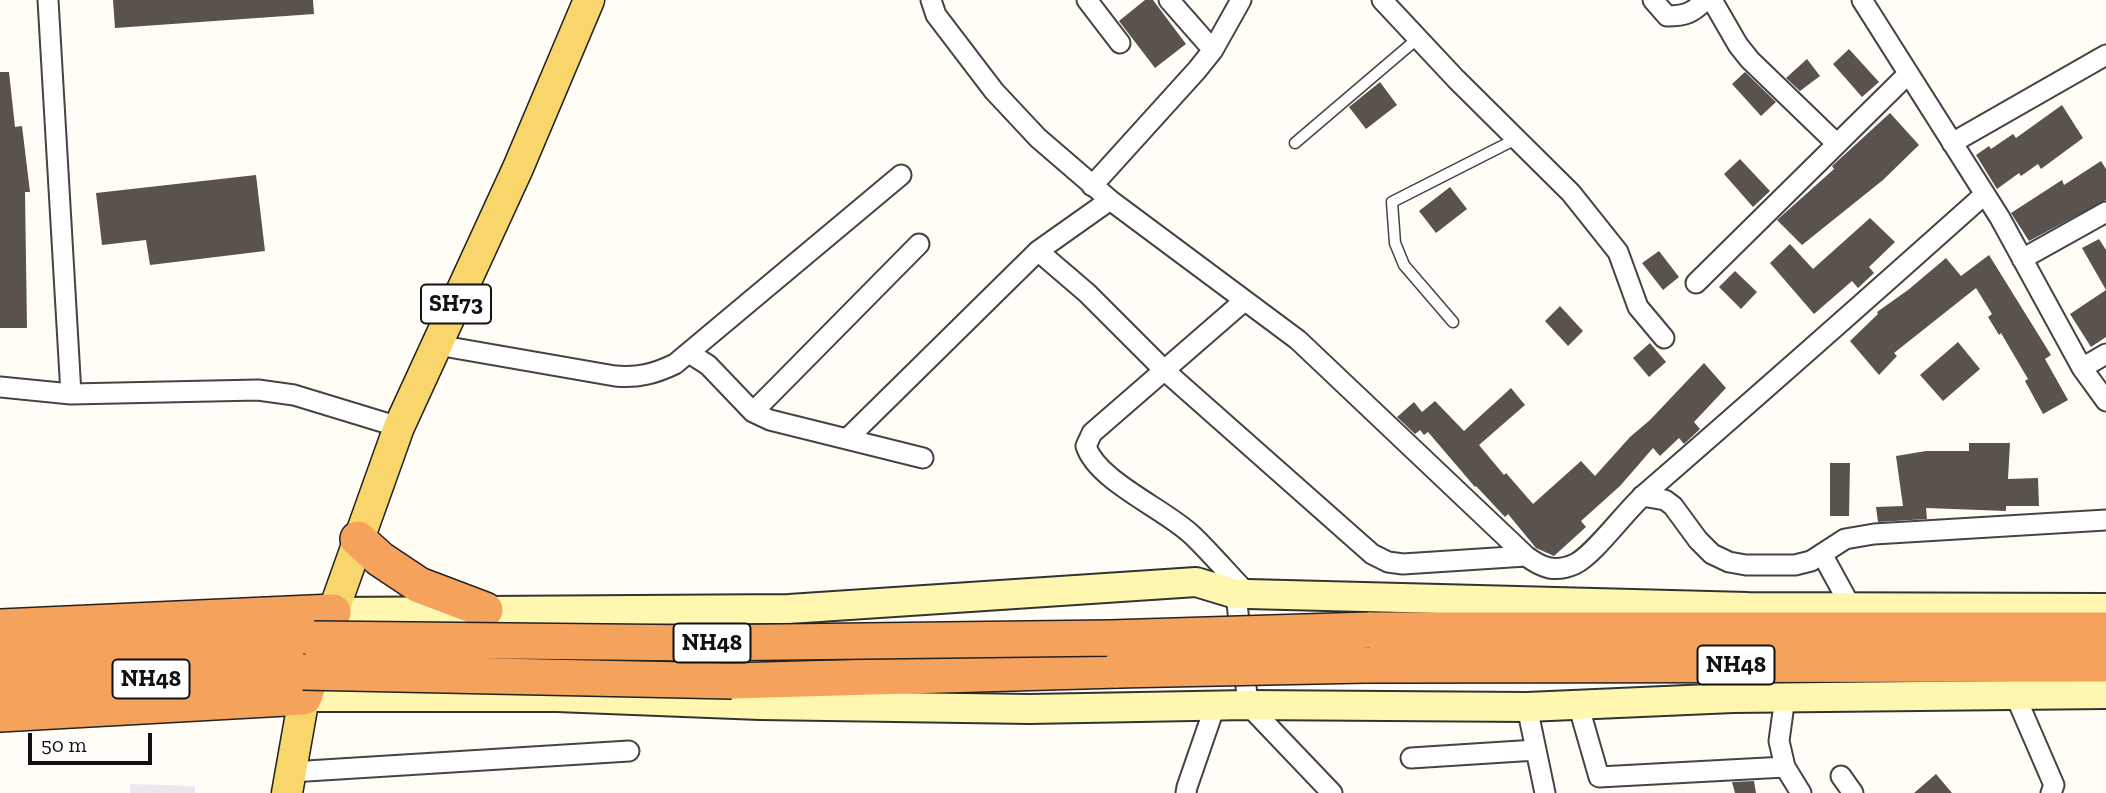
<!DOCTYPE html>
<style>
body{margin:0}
#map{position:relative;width:2106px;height:793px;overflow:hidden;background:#fffdf5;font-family:"Zilla Slab",serif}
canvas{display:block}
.scale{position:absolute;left:28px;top:733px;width:124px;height:32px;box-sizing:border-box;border:4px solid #111;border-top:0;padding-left:9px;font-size:21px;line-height:24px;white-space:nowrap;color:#111;-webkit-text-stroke:5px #fff;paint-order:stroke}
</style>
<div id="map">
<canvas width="2106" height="793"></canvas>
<div class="scale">50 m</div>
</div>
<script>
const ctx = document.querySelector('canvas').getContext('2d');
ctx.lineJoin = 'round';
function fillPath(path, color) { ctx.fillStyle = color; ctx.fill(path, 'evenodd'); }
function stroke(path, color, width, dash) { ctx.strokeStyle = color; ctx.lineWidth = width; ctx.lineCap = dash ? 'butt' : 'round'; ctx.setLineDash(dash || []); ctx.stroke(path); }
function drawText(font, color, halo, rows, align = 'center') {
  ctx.font = font + ' "Zilla Slab",serif'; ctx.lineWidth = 7; ctx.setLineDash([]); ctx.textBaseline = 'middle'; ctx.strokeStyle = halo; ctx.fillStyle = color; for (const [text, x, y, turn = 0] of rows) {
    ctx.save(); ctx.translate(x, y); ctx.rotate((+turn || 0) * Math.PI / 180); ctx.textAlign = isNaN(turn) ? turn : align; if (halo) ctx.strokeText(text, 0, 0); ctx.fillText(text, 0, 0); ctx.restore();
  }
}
fillPath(new Path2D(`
 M 130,784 L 195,786 L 195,793 L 130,793 Z`), '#eee6ef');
fillPath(new Path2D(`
 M 113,0 L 313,0 L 314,14 L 115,28 Z
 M 1145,0 L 1153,0 L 1186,44 L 1155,68 L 1119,21 Z
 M 1849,49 L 1879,82 L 1862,97 L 1833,64 Z
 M 1807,59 L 1820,76 L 1800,91 L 1786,78 Z
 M 0,72 L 9,72 L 15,127 L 22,126 L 30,192 L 25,192 L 27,328 L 0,328 Z
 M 1745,72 L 1776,102 L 1761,116 L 1732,84 Z
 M 1380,82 L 1397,105 L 1366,129 L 1349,107 Z
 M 2062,105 L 2083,138 L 2041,169 L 2038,164 L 2021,176 L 2019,173 L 1997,189 L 1976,155 L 1989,146 L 1991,149 L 2013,134 L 2016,138 Z
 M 1890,113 L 1919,145 L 1883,180 L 1802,245 L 1777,220 L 1834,169 L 1832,166 Z
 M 1740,159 L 1770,191 L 1753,207 L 1724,174 Z
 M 2101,161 L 2106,169 L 2106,200 L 2029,241 L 2011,213 L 2062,180 L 2064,185 Z
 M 256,175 L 265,251 L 150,265 L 146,240 L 102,245 L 96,193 Z
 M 1450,187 L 1467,209 L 1436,233 L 1419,211 Z
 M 1870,218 L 1895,242 L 1869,267 L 1874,273 L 1858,288 L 1852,281 L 1814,314 L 1770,263 L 1790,244 L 1813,269 Z
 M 2099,239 L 2106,250 L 2106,290 L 2082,248 Z
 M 1659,251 L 1679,277 L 1663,290 L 1642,263 Z
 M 1989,255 L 2051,355 L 2045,359 L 2068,400 L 2043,414 L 2025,381 L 2028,379 L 2001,333 L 1999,335 L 1988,317 L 1992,314 L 1976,288 L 1894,353 L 1897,356 L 1879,375 L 1850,341 L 1878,314 L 1877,312 L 1908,290 L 1946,258 L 1961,276 Z
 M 1735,271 L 1757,292 L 1741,309 L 1719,287 Z
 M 2106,290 L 2106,337 L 2091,347 L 2070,314 Z
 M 1560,306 L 1583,331 L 1568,346 L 1545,321 Z
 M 1958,342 L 1980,369 L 1943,401 L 1920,375 Z
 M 1650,343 L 1666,362 L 1649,377 L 1633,358 Z
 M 1704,363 L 1726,388 L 1694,422 L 1700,429 L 1684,444 L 1679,438 L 1660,456 L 1653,448 L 1620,486 L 1581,521 L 1586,527 L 1554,556 L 1536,548 L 1508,514 L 1505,517 L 1476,486 L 1475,487 L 1428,432 L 1424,435 L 1420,430 L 1415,434 L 1397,417 L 1414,402 L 1422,412 L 1435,401 L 1464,431 L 1511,388 L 1525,405 L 1479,445 L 1504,475 L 1506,473 L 1533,504 L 1581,461 L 1595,476 L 1630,437 L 1650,420 Z
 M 1969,443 L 2010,443 L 2008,479 L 2038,478 L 2039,506 L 2006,506 L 2006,511 L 1926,508 L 1927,519 L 1878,522 L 1876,507 L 1903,506 L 1896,456 L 1926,451 L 1969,451 Z
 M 1830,463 L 1850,463 L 1849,516 L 1830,516 Z
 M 1936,774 L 1952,793 L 1914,793 Z
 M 1754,781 L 1756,793 L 1735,793 L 1732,782 Z`), '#5a524d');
const lane = new Path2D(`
 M 1295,143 L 1417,39
 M 1453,322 L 1404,265 L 1395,243 L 1392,202 L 1516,139`);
const street = new Path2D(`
 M 931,0 L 936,15 L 994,91 L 1038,138 L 1110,200 L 1298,340 L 1526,556 C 1542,568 1555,573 1575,564 C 1595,554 1626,510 1646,493 C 1760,394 1872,295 1985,194
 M 1087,0 L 1120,43
 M 1169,0 L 1213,50
 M 1382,0 L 1456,79 L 1571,193 L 1618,252 L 1638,307 L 1664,338
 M 1653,0 L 1667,16 C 1685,16 1693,13 1705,0
 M 1712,0 L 1738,45 L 1750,60 L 1837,144
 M 1862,0 L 2000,218 L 2082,368 L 2106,401
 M 1952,143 L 2106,55
 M 1092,186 L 1197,70 L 1213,50 L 1241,0
 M 1038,251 L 1087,293 L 1164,370 L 1372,554 L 1388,562 L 1403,564 L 1526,556
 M 2022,259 L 2106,212
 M 1696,283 L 1908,74
 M 1244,301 L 1092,433 L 1086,446 C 1097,481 1165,509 1192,535 C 1212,554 1229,575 1248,594
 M 437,345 L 615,376 C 638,378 654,374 675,364 L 901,175
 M 689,353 L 708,365 L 753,412 L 770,420 L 923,458
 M 2082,368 L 2106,354
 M 0,387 L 71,394 L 48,0
 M 71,394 L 258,390 L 294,395 L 399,427
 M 753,412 L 919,244
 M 848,438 L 1038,251 L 1110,200
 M 1642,496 L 1665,500 L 1673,506 L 1698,540 L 1712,554 L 1729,562 L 1746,565 L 1795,565 L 1811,561 L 1845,539 L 1874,534 L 2106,520
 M 1822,554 L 1851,607
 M 1236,594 L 1248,705 L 1332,793
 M 2015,695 L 2054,785 L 2051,793
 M 1785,697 L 1779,741 L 1785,767 L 1801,793
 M 1578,704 L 1599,777 L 1785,767
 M 1527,707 L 1545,793
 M 1411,758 L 1536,750
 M 291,772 L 629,751
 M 1841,776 L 1853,793
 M 1186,793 L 1187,787 L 1215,706`);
const secondary = new Path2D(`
 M 333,612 L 789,609 L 1196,582 L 1236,594 L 1248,594 L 1748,607 L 2106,608
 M 304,697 L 557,697 L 760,705 L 1030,709 L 1248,705 L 1527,707 L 1733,698 L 2106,694`);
const primary = new Path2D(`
 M 333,612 L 399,427 L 518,168 L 589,0
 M 287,793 L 304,697`);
const highway = new Path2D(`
 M 358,539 L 380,559 L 419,585 L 485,610
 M 0,627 L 333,612 L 304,697 L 0,714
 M 1369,630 L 2106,630
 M 0,654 L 314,639
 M 1366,665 L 2106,664
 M 732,681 L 1118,670
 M 0,686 L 303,672`);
stroke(lane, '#444', 13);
stroke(street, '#444', 23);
stroke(secondary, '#333', 32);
stroke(primary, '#222', 33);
stroke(highway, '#222', 38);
stroke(lane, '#fff', 10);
stroke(street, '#fff', 19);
stroke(secondary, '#fff6b0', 28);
stroke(primary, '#f9d66b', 30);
stroke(highway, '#f5a25d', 35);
const highwayBridge = new Path2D(`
 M 314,639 L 701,643 L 1110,638 L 1369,630
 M 1118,670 L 1366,665
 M 303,672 L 732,681`);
stroke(highwayBridge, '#222', 38, []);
stroke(highwayBridge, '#f5a25d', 35);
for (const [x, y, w] of [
 [456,304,70],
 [712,643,77],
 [1736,665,77],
 [151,679,77]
]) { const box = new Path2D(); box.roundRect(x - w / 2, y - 19.5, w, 39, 5); ctx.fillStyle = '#fff'; ctx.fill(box); stroke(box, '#111', 2); }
drawText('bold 23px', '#111', null, [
 ["SH73",456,304],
 ["NH48",712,643],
 ["NH48",1736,665],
 ["NH48",151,679]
]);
</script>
